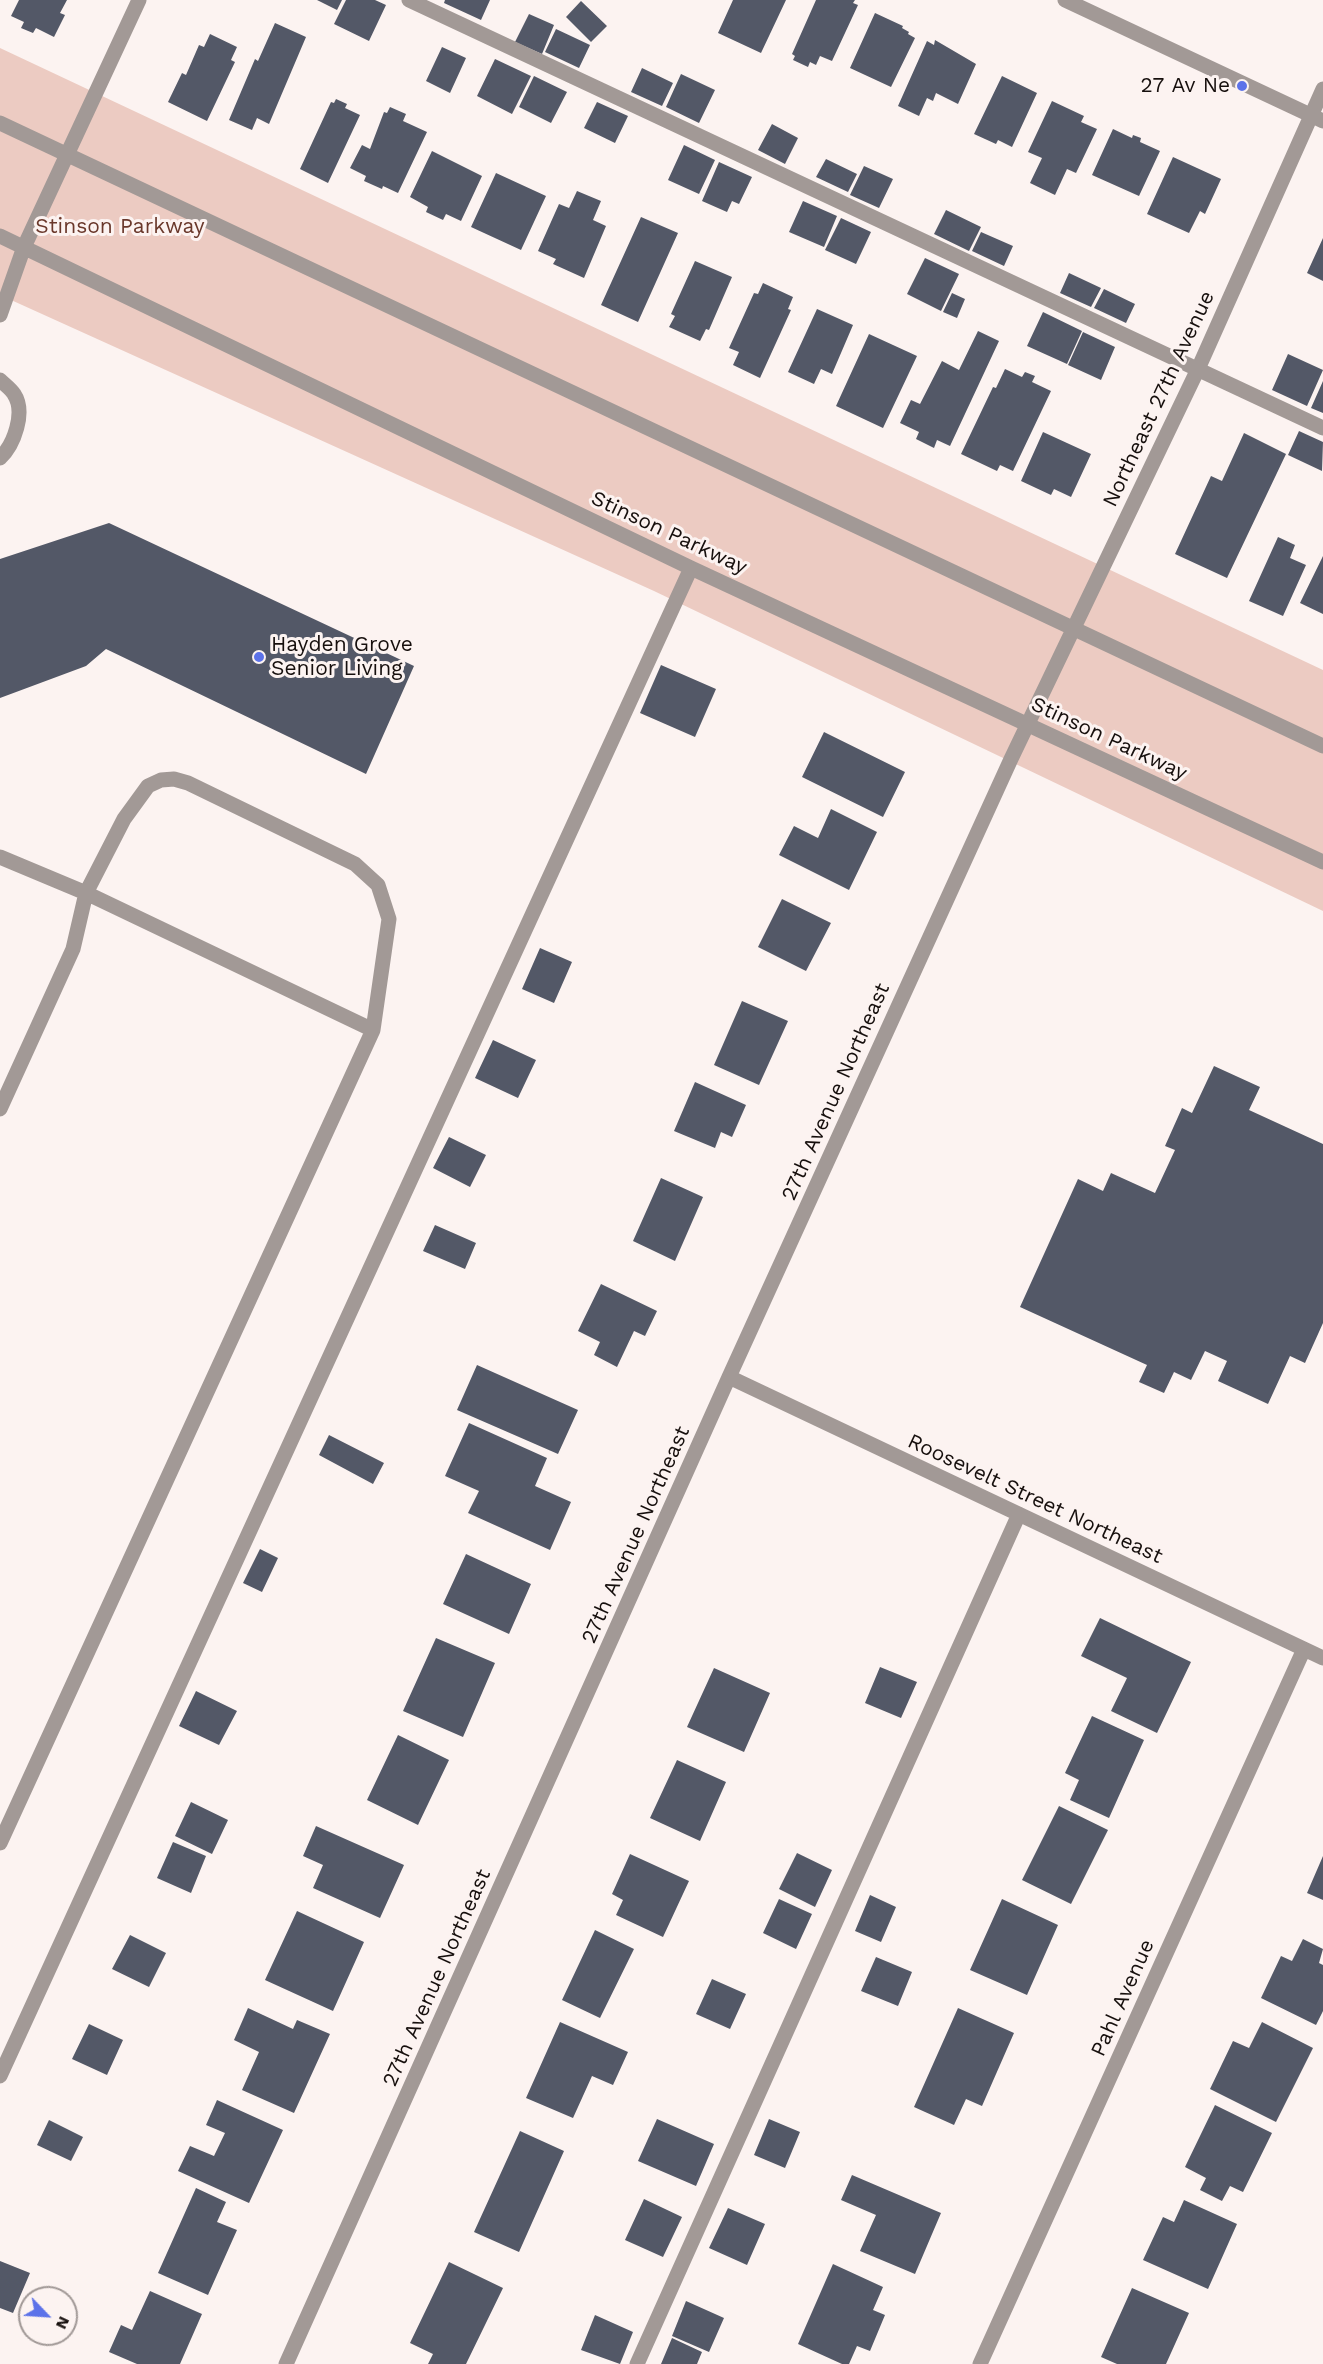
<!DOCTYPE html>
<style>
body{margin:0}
#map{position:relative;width:1323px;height:2364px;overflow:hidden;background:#fcf3f1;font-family:"Work Sans",sans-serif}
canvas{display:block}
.north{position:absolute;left:18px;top:2286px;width:60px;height:60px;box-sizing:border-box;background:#fcf3f1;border:2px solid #a09896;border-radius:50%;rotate:115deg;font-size:16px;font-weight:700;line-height:24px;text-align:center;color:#160f0d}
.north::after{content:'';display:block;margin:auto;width:21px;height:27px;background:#5c72e9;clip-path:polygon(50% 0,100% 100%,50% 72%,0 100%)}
</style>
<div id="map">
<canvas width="1323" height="2364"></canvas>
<div class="north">N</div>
</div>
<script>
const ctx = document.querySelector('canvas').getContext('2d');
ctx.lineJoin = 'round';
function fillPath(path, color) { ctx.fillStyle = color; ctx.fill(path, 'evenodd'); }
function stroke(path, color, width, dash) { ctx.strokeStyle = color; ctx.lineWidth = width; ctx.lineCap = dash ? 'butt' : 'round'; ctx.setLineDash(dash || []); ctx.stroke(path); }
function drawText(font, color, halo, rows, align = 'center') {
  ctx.font = font + ' "Work Sans",sans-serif'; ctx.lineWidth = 6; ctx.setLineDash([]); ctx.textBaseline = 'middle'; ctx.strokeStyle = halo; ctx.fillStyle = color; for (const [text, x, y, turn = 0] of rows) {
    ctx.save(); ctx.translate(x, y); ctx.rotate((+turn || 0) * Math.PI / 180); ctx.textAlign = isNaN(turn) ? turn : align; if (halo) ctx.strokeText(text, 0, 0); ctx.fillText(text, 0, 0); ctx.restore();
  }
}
fillPath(new Path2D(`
 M 0,48 L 1323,670 L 1323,911 L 654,591 L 0,295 Z`), '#eccbc2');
fillPath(new Path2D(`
 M 19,0 L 67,0 L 60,13 L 65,15 L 54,37 L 36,28 L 33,33 L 21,28 L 24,22 L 11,16 Z
 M 317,0 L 342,0 L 337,10 Z
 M 346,0 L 375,0 L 386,5 L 369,41 L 334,24 Z
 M 445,0 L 490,0 L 481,20 L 444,3 Z
 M 733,0 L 786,0 L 761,53 L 718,33 Z
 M 816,0 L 855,0 L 853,3 L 858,5 L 832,61 L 820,56 L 816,65 L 810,62 L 808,67 L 793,60 L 795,56 L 792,54 Z
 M 581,1 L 607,26 L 591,42 L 566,17 Z
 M 875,13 L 903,26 L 902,28 L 909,32 L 908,34 L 915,38 L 891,87 L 850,68 Z
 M 529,14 L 554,25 L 542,54 L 515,42 Z
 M 275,23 L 306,37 L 269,124 L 257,118 L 252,130 L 229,120 L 255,59 L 258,61 Z
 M 556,29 L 590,45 L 579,68 L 545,52 Z
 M 210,34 L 237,47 L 231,60 L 235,62 L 207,121 L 168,102 L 182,73 L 186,75 L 199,45 L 204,47 Z
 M 935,40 L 976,64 L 958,104 L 936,93 L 933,101 L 927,98 L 919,116 L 898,106 L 927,41 L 934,45 Z
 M 442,47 L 466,58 L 450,93 L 426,81 Z
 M 495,59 L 531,76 L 512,114 L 477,96 Z
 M 642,68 L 673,83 L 662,106 L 631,92 Z
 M 681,74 L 715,90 L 699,123 L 666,107 Z
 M 534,76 L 567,92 L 551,123 L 519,107 Z
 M 1002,76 L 1037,93 L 1012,147 L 998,140 L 996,144 L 974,134 Z
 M 336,99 L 347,104 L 345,108 L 360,115 L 328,183 L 300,169 L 331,102 L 334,103 Z
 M 1052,101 L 1084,116 L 1081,122 L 1097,129 L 1076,173 L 1067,169 L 1055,195 L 1030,183 L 1042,158 L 1028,152 Z
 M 597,102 L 628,116 L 615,143 L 584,128 Z
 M 390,107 L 406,114 L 403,121 L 427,132 L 398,193 L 383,186 L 382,189 L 364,181 L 366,176 L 350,168 L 362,145 L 370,149 L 384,112 L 387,113 Z
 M 772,124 L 798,138 L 785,164 L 758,150 Z
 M 1113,129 L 1132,138 L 1133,135 L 1141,138 L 1140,142 L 1160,151 L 1139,196 L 1092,175 Z
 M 684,145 L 715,160 L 699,194 L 668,180 Z
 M 432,151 L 482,176 L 461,221 L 446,214 L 443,220 L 426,212 L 428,207 L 410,197 Z
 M 1173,157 L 1221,179 L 1205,214 L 1200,211 L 1189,233 L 1147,214 Z
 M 826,159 L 857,174 L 848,192 L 816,177 Z
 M 719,162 L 752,177 L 739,204 L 732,201 L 727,212 L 702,201 Z
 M 864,166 L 893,179 L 879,208 L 850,195 Z
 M 496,173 L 546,196 L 521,250 L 471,227 Z
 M 577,191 L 601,201 L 593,220 L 606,226 L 584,278 L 553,264 L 556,259 L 538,251 L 559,204 L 569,208 Z
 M 803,201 L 837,216 L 824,247 L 789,232 Z
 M 946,210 L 981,227 L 969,251 L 934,234 Z
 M 641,217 L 678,233 L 638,322 L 601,305 Z
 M 841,218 L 871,232 L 856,264 L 825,250 Z
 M 981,232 L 1013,246 L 1004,266 L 972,251 Z
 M 1323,238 L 1323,281 L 1307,273 Z
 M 925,258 L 959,274 L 941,311 L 907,294 Z
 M 695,261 L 732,277 L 709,330 L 706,329 L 700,341 L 669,327 L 675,316 L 671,314 Z
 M 1069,273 L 1101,288 L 1091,307 L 1060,293 Z
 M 763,283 L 793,297 L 788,309 L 791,310 L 760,378 L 733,365 L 739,352 L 729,348 L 754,293 L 758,294 Z
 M 1104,289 L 1135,304 L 1126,323 L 1094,308 Z
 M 952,293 L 965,299 L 957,318 L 943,312 Z
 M 817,309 L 853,325 L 832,374 L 821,369 L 814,384 L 788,372 Z
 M 1043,312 L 1082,331 L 1067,364 L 1027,346 Z
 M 978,331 L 999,341 L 950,446 L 937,440 L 934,448 L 916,439 L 919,432 L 900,423 L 911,400 L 920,404 L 942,361 L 959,370 Z
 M 1083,332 L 1115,347 L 1101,380 L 1068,365 Z
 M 869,334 L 917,356 L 883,428 L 836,406 Z
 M 1288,354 L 1323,370 L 1307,406 L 1272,390 Z
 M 1005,369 L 1022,377 L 1025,372 L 1035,376 L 1032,382 L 1051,391 L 1013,471 L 1000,465 L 997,471 L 961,454 L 993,387 L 996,388 Z
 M 1323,381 L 1323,413 L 1311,408 Z
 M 1299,431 L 1323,442 L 1322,471 L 1288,455 Z
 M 1043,432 L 1091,454 L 1071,497 L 1054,489 L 1051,495 L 1021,481 Z
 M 1244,433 L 1286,454 L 1227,578 L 1175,554 L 1211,476 L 1222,481 Z
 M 109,523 L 414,666 L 366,774 L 106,649 L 86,666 L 0,698 L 0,559 Z
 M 1278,537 L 1295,545 L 1290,558 L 1306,565 L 1283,616 L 1249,601 Z
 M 1323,556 L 1323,614 L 1300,603 Z
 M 661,665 L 716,689 L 695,737 L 640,713 Z
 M 824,732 L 905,772 L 883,817 L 802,777 Z
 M 831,809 L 877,832 L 849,890 L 779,855 L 794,826 L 818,838 Z
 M 782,899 L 831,923 L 806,971 L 758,947 Z
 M 540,948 L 572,962 L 554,1003 L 522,989 Z
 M 742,1001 L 788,1021 L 759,1085 L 714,1065 Z
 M 493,1040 L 536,1060 L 518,1098 L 475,1078 Z
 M 1214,1066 L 1260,1087 L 1249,1110 L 1323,1144 L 1323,1323 L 1305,1363 L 1290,1356 L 1268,1404 L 1218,1381 L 1227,1361 L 1205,1351 L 1191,1380 L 1174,1372 L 1164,1393 L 1139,1382 L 1147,1365 L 1020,1307 L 1078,1179 L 1103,1191 L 1111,1173 L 1155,1193 L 1175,1150 L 1165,1146 L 1182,1108 L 1192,1113 Z
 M 695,1082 L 746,1105 L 732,1137 L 721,1132 L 715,1148 L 674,1131 Z
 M 449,1137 L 486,1155 L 470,1187 L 433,1168 Z
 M 661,1178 L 703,1197 L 675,1261 L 633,1241 Z
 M 435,1225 L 476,1243 L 465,1269 L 423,1251 Z
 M 601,1284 L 657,1311 L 645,1336 L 634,1331 L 617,1367 L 594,1355 L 600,1342 L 578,1331 Z
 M 477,1365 L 578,1410 L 558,1454 L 457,1410 Z
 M 469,1423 L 547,1458 L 535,1486 L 571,1502 L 550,1550 L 468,1513 L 479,1491 L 445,1476 Z
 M 329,1435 L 384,1463 L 373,1484 L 319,1455 Z
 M 260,1549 L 278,1558 L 262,1592 L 243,1583 Z
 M 466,1554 L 531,1584 L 509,1634 L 443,1604 Z
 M 1100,1618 L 1191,1662 L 1157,1733 L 1111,1711 L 1127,1678 L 1081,1656 Z
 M 436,1638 L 495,1663 L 463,1737 L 403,1711 Z
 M 880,1667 L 917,1682 L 901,1718 L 865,1703 Z
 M 714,1668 L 770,1693 L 744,1752 L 687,1727 Z
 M 196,1691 L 237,1711 L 219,1745 L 179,1726 Z
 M 1092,1716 L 1144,1740 L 1109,1818 L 1070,1800 L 1079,1780 L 1065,1773 Z
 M 398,1735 L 449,1760 L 418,1825 L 367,1800 Z
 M 677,1760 L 726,1782 L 700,1841 L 650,1818 Z
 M 191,1802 L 228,1820 L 212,1854 L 175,1836 Z
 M 1059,1806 L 1108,1830 L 1071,1904 L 1022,1880 Z
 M 316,1826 L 404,1865 L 380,1918 L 313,1888 L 323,1865 L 303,1856 Z
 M 173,1842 L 206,1856 L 191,1893 L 157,1878 Z
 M 797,1853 L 832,1870 L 815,1907 L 779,1889 Z
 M 630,1854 L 689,1881 L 663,1937 L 616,1915 L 623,1900 L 612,1894 Z
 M 1323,1856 L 1323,1900 L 1307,1893 Z
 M 870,1895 L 896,1907 L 881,1942 L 855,1931 Z
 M 779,1899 L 812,1914 L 796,1949 L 763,1933 Z
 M 1002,1899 L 1058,1925 L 1027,1995 L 970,1970 Z
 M 297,1911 L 364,1942 L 333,2011 L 265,1980 Z
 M 595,1930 L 634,1949 L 600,2018 L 562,2000 Z
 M 130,1935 L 166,1953 L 149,1987 L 112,1969 Z
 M 1303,1939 L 1323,1949 L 1319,1963 L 1323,1965 L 1323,2011 L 1316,2025 L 1261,1998 L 1281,1956 L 1292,1961 Z
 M 876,1957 L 912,1972 L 898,2006 L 861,1991 Z
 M 712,1979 L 746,1994 L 730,2029 L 696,2014 Z
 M 248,2008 L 293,2029 L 297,2020 L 330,2034 L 294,2113 L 242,2090 L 259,2052 L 234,2040 Z
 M 958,2008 L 1014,2033 L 982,2106 L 966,2099 L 954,2125 L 914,2107 Z
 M 560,2022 L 628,2052 L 613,2085 L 592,2076 L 573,2118 L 526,2098 Z
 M 1262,2022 L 1313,2048 L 1276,2122 L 1210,2089 L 1233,2041 L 1249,2048 Z
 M 89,2024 L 123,2040 L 107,2075 L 72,2059 Z
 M 217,2100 L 283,2130 L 249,2203 L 178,2171 L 190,2146 L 214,2156 L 225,2133 L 206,2125 Z
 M 1215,2105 L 1272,2133 L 1243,2192 L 1230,2186 L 1222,2201 L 1200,2190 L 1206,2178 L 1185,2167 Z
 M 657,2119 L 714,2144 L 696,2186 L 638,2161 Z
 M 769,2119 L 800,2132 L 785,2168 L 754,2155 Z
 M 49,2120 L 83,2137 L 71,2161 L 37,2145 Z
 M 520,2131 L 564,2151 L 519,2252 L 474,2232 Z
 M 852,2175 L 941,2213 L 915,2274 L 860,2251 L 876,2215 L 841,2200 Z
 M 196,2188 L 226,2202 L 217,2222 L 237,2230 L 208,2295 L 158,2273 Z
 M 644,2199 L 682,2217 L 663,2257 L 625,2240 Z
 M 1184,2200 L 1237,2224 L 1208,2289 L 1143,2260 L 1163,2217 L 1174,2222 Z
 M 728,2208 L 765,2224 L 747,2265 L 709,2248 Z
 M 0,2261 L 30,2273 L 13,2313 L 0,2308 Z
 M 449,2262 L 503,2288 L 466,2364 L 428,2364 L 433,2354 L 410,2343 Z
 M 833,2264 L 883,2287 L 873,2310 L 885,2315 L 870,2351 L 857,2346 L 849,2364 L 842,2364 L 798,2344 Z
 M 1132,2288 L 1189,2313 L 1166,2364 L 1117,2364 L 1101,2357 Z
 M 150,2291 L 202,2314 L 180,2364 L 137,2364 L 109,2352 L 121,2325 L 132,2330 Z
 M 686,2301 L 724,2318 L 709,2352 L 672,2336 Z
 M 595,2315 L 633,2332 L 620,2364 L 581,2350 Z
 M 672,2338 L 702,2352 L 697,2364 L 661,2364 Z`), '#535867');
stroke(new Path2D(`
 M 409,0 L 1323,428
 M 1065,0 L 1323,121
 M 0,123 L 1323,746
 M 0,236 L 691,568 L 1323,862
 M 0,315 L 24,247 L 139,0
 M 0,380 C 4,384 11,389 14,394 C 26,412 14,445 0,458
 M 0,857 L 86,893 L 373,1030
 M 0,1109 L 73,949 L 86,893 L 124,819 L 148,786 L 161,780 L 174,779 L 188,783 L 355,864 L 378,885 L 389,919 L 373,1030 L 0,1843
 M 729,1377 L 1323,1658
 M 0,2076 L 691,568
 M 286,2364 L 729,1377 L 1011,759 L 1198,369 L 1323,89
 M 637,2364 L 1019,1514
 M 980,2364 L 1304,1649`), '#a29996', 15);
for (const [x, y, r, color] of [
 [1242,86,6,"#5c72e9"],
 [259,657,6,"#5c72e9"]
]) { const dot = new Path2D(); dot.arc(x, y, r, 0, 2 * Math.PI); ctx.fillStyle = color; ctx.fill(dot); stroke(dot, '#fcf3f1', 2); }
drawText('21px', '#160f0d', '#fcf3f1', [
 ["27 Av Ne",1230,86],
 ["Hayden Grove",271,645,"left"],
 ["Senior Living",271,669,"left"]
], 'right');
drawText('21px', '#6a382b', '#fcf3f1', [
 ["Stinson Parkway",120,227]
]);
drawText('21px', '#160f0d', '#fcf3f1', [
 ["Northeast 27th Avenue",1159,399,-65],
 ["Stinson Parkway",669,533,25],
 ["Stinson Parkway",1109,739,25],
 ["27th Avenue Northeast",836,1092,-66],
 ["Roosevelt Street Northeast",1035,1499,25],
 ["27th Avenue Northeast",636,1535,-66],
 ["27th Avenue Northeast",437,1978,-66],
 ["Pahl Avenue",1123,1998,-66]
]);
</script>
